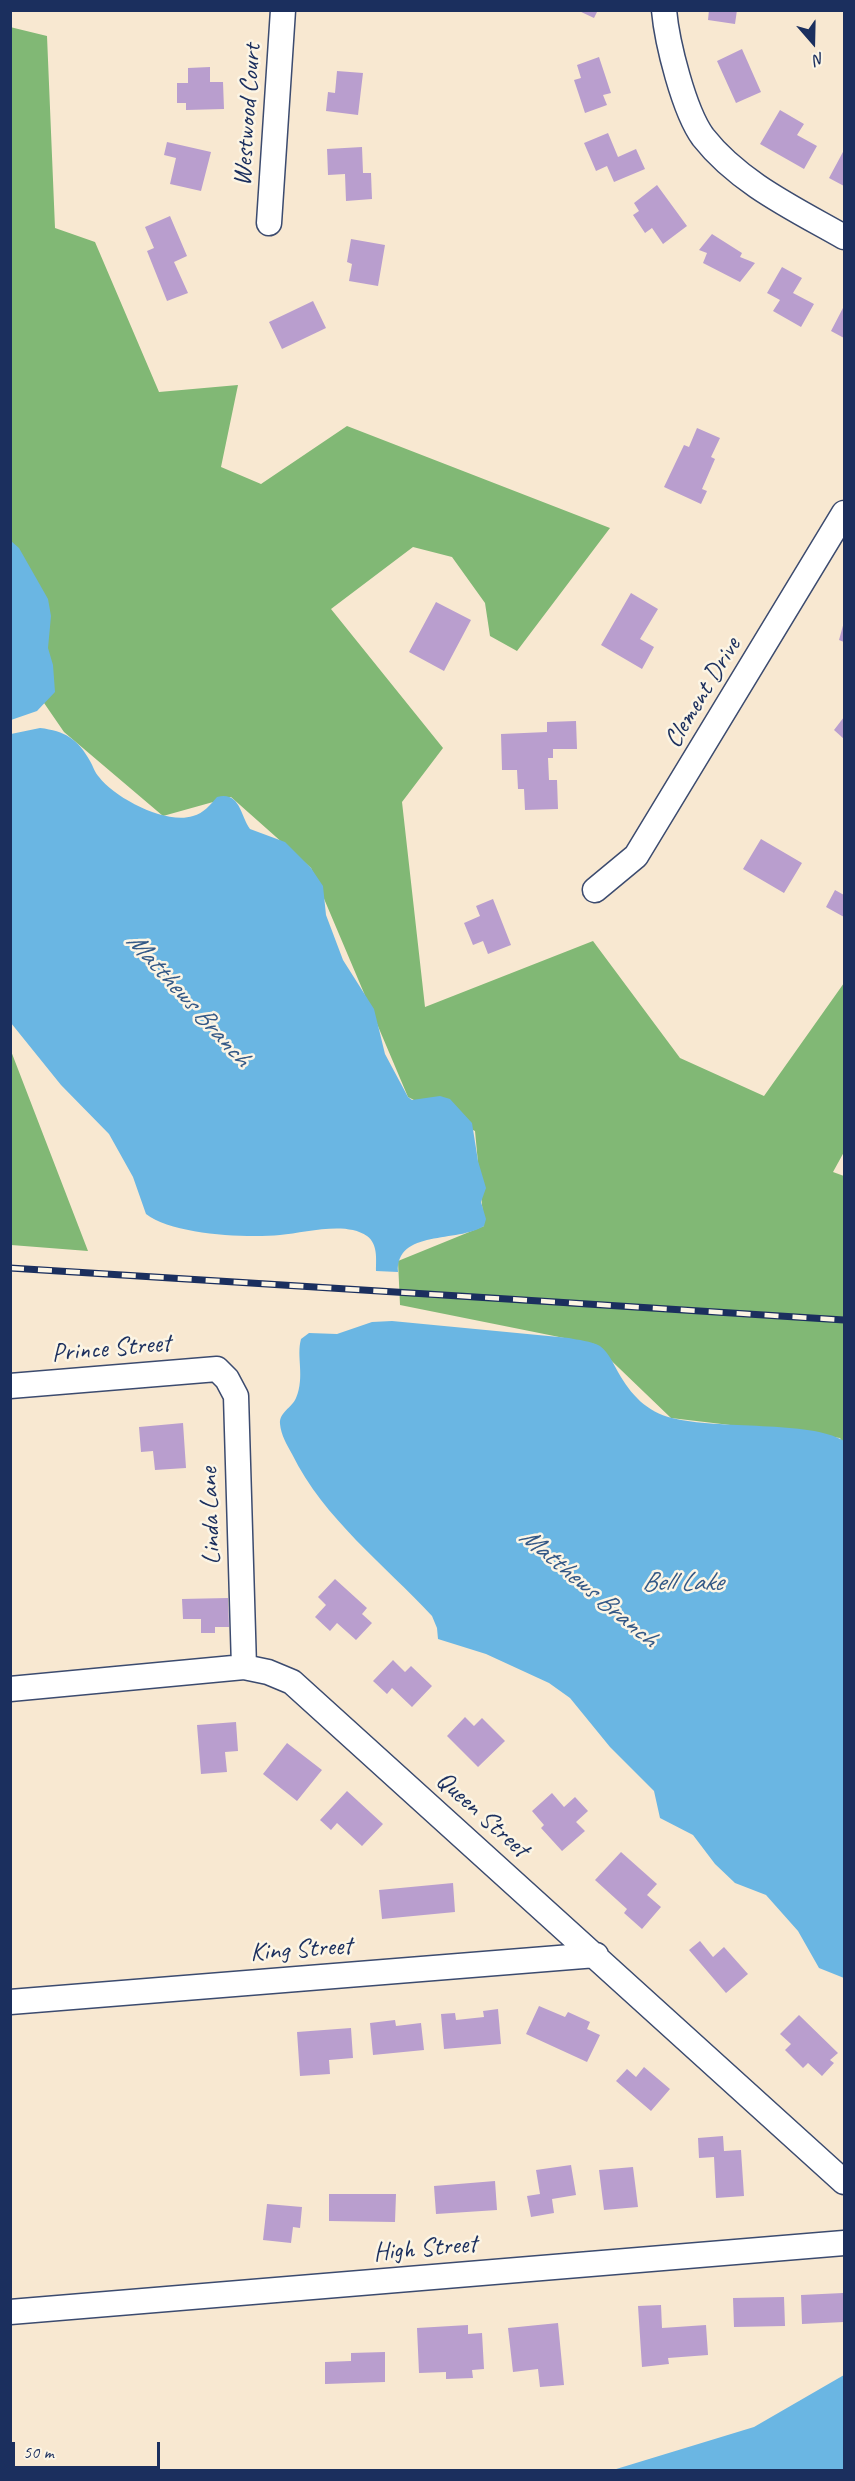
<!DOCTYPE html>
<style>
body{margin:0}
#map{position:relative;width:855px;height:2481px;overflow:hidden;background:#f8e8d1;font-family:Caveat,sans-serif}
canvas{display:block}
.frame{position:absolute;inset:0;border:12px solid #1b2f5e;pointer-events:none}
.north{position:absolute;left:783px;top:12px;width:60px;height:60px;-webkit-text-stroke:4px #fcf5e5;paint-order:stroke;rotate:160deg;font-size:16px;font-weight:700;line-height:24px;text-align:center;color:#1b2f5e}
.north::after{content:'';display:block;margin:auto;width:21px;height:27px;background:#1b2f5e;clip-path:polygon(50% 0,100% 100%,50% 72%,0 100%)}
.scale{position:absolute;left:12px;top:2442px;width:148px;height:27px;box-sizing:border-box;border:3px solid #1b2f5e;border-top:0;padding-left:8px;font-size:18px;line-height:21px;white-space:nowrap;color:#1b2f5e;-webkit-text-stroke:4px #fcf5e5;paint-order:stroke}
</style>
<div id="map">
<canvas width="855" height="2481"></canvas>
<div class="frame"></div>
<div class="north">N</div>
<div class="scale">50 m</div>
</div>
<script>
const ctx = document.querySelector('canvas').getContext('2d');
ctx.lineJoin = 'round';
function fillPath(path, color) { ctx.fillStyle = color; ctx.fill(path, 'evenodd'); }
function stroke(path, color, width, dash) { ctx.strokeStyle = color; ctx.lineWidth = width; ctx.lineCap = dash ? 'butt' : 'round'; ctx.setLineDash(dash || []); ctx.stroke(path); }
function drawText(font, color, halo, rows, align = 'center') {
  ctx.font = font + ' Caveat,sans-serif'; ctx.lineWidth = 5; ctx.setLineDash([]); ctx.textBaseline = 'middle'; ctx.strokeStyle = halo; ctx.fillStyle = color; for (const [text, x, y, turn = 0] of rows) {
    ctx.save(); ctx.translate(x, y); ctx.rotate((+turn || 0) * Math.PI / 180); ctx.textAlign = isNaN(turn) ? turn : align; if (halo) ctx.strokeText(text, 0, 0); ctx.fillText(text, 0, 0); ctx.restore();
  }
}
fillPath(new Path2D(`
 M 10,27 L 47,36 L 55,228 L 95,242 L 159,392 L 238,385 L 221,467 L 261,484 L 347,426 L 610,528 L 517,651 L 490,636 L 485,603 L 452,557 L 413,547 L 331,609 L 443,748 L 402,802 L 425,1007 L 593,941 L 680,1058 L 764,1096 L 844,983 L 844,1152 L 833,1172 L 844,1176 L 844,1444 L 840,1438 L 671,1418 L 594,1344 L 400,1305 L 398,1261 L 484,1226 L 475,1131 L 408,1097 L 311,868 L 231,797 L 163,816 L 64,732 L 11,655 Z
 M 11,1051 L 88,1251 L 11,1245 Z`), '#81b875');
fillPath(new Path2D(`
 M 11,541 L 19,548 L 48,599 L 51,616 L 48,648 L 53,665 L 55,692 L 37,711 L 11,720 Z
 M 40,728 C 65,731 78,739 90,761 C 93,766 95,773 99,777 C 115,798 166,825 193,816 C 204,813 210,805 217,797 C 240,791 240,815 250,829 L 285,842 L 311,868 L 323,886 L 326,915 L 343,960 L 374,1009 L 385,1054 L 408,1097 L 412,1100 L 440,1096 L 450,1099 L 472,1123 L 478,1161 L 486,1188 L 481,1202 L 486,1219 L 484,1226 C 458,1243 396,1229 398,1272 L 376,1271 C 376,1259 378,1244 367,1236 C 345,1221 305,1233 280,1235 C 246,1238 173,1235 146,1214 L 133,1177 L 109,1134 L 61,1085 L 11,1023 L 11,734 Z
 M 392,1321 L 569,1338 C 578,1340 591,1341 600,1346 C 609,1353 613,1363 618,1372 C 631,1395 647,1412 672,1418 C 718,1430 810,1420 844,1441 L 844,1978 L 819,1968 L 798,1931 L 766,1895 L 735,1883 L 715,1864 L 693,1835 L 660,1818 L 654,1791 L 610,1747 L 570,1698 L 549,1683 L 486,1654 L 438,1639 L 437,1628 L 432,1616 C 384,1564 324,1519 292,1454 C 287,1445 281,1435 280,1424 C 279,1412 292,1408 296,1398 C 305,1376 296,1357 301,1339 L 309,1333 L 337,1334 L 372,1322 Z
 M 844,2375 L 844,2470 L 613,2470 L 754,2427 Z`), '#6ab6e3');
fillPath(new Path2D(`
 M 577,10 L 598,10 L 594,18 Z
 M 709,10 L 737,10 L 735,24 L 708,20 Z
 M 742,49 L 761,92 L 736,103 L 717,61 Z
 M 599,57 L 611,93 L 603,95 L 607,105 L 585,113 L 574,80 L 581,78 L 577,65 Z
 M 210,67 L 210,82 L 223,82 L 224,109 L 186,110 L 186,103 L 177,103 L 177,83 L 188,83 L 188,68 Z
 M 337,71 L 363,73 L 358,115 L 326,111 L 328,92 L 335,93 Z
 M 780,110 L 804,124 L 797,135 L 817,146 L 804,169 L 760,144 Z
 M 608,133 L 618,157 L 636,149 L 645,169 L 614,182 L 607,166 L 596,171 L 584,143 Z
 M 167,142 L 211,152 L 201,191 L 170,184 L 176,158 L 164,155 Z
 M 362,147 L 363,173 L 371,173 L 372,199 L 346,201 L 345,174 L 328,175 L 327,149 Z
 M 844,150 L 844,186 L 829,178 Z
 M 657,185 L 687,226 L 663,244 L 652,228 L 645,233 L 633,215 L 639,211 L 634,203 Z
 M 170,216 L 187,256 L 174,262 L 188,293 L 167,301 L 147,251 L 154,248 L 145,227 Z
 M 712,234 L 742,253 L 740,257 L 755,263 L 740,282 L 703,263 L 707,253 L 699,250 Z
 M 351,239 L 385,245 L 378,286 L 349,281 L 352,264 L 347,262 Z
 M 782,267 L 802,278 L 793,293 L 814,304 L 801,327 L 773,311 L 780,300 L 767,293 Z
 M 313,301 L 326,328 L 282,349 L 269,322 Z
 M 844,306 L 844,338 L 831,331 Z
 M 697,428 L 720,438 L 711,457 L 715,459 L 702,489 L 707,491 L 701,504 L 664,487 L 684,445 L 689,447 Z
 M 631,593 L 658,609 L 640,639 L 654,647 L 642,669 L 601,645 Z
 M 436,602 L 471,620 L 444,671 L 409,652 Z
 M 844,622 L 844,642 L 839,640 Z
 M 844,717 L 844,739 L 834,730 Z
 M 576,721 L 577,749 L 553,749 L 553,758 L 548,758 L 549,780 L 557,780 L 558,809 L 525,810 L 524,789 L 518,789 L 517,770 L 502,770 L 501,734 L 547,732 L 547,722 Z
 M 761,839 L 802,863 L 784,893 L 743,869 Z
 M 835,890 L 844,895 L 844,917 L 826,907 Z
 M 493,899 L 511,945 L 488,954 L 483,941 L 473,945 L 464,923 L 480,916 L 476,906 Z
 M 183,1423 L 186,1468 L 155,1470 L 153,1451 L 141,1452 L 139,1427 Z
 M 335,1579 L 367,1608 L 362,1614 L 372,1623 L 356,1640 L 337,1623 L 330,1631 L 315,1617 L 326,1605 L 318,1597 Z
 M 228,1598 L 229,1627 L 215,1627 L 215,1633 L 201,1633 L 201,1619 L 183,1619 L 182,1599 Z
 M 393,1660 L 405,1672 L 411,1666 L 432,1686 L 412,1707 L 392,1688 L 387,1694 L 373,1681 Z
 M 465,1717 L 474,1726 L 482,1718 L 505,1741 L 478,1767 L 447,1736 Z
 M 236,1722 L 238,1751 L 225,1752 L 227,1772 L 201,1774 L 197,1725 Z
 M 287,1743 L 322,1770 L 297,1801 L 263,1774 Z
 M 347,1791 L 383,1824 L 362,1846 L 337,1823 L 331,1830 L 320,1820 Z
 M 552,1793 L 564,1807 L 575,1797 L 588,1811 L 576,1822 L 585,1831 L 562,1851 L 541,1828 L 544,1825 L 532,1811 Z
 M 621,1852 L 657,1884 L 647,1895 L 661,1907 L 642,1929 L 624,1913 L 627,1909 L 595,1880 Z
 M 453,1883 L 455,1912 L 382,1919 L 379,1890 Z
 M 700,1941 L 713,1957 L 724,1947 L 748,1974 L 726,1993 L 689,1950 Z
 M 539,2006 L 565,2017 L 568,2012 L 590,2022 L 587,2029 L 600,2035 L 587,2062 L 526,2034 Z
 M 498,2009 L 501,2044 L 444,2049 L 441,2014 L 455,2013 L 456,2020 L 484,2017 L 483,2011 Z
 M 799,2015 L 838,2053 L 830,2060 L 834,2063 L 822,2076 L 808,2063 L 803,2068 L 785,2050 L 791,2044 L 780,2034 Z
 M 395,2020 L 396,2026 L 421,2023 L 424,2050 L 373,2055 L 370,2023 Z
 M 351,2028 L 353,2058 L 329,2060 L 330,2074 L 300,2076 L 297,2032 Z
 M 644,2067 L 670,2089 L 651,2111 L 616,2081 L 627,2069 L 636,2077 Z
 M 723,2136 L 724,2151 L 741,2150 L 744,2196 L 716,2198 L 714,2157 L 699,2158 L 698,2138 Z
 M 571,2165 L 576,2195 L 552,2199 L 554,2213 L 531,2217 L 527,2196 L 540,2194 L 536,2170 Z
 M 633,2167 L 638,2207 L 604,2210 L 599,2170 Z
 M 495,2181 L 497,2210 L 436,2214 L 434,2186 Z
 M 329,2194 L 396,2194 L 395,2222 L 329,2221 Z
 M 267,2204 L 302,2207 L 300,2228 L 293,2227 L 291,2243 L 263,2240 Z
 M 843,2293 L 844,2322 L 802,2324 L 801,2295 Z
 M 784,2297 L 785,2326 L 734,2327 L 733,2298 Z
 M 661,2305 L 662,2328 L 706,2325 L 708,2355 L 668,2358 L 669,2364 L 642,2367 L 638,2306 Z
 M 558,2323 L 564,2385 L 540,2387 L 538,2369 L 513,2372 L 508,2328 Z
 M 468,2325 L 468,2334 L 482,2333 L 484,2369 L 472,2370 L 473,2378 L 446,2379 L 446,2372 L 419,2373 L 417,2328 Z
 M 385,2352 L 385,2382 L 325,2384 L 325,2362 L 351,2361 L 351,2353 Z`), '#b99ece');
const minor = new Path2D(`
 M 664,10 C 667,43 684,111 703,137 C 739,183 795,209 844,237
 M 269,223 L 283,10
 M 595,890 L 636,856 L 844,513
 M 10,1386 L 217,1369 L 227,1379 L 236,1396 L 244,1667
 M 10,1689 L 244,1667 L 268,1672 L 292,1682 L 844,2182
 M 10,2002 L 596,1955
 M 10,2312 L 844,2243`);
stroke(minor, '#3c4b6f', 27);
stroke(minor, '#fff', 24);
const rail = new Path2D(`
 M 10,1268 L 844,1320`);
stroke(rail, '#1b2f5e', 7);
stroke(rail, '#fcf5e5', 4.5, [14]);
drawText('26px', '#1b2f5e', '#fcf5e5', [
 ["Westwood Court",248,115,-86],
 ["Clement Drive",703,693,-59],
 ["Prince Street",111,1349,-5],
 ["Linda Lane",211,1516,-92],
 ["Queen Street",482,1815,42],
 ["King Street",301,1950,-4],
 ["High Street",425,2249,-5]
]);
drawText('italic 27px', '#335886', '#fcf5e5', [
 ["Matthews Branch",188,1000,48],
 ["Bell Lake",682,1583],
 ["Matthews Branch",588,1588,40]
]);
</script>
